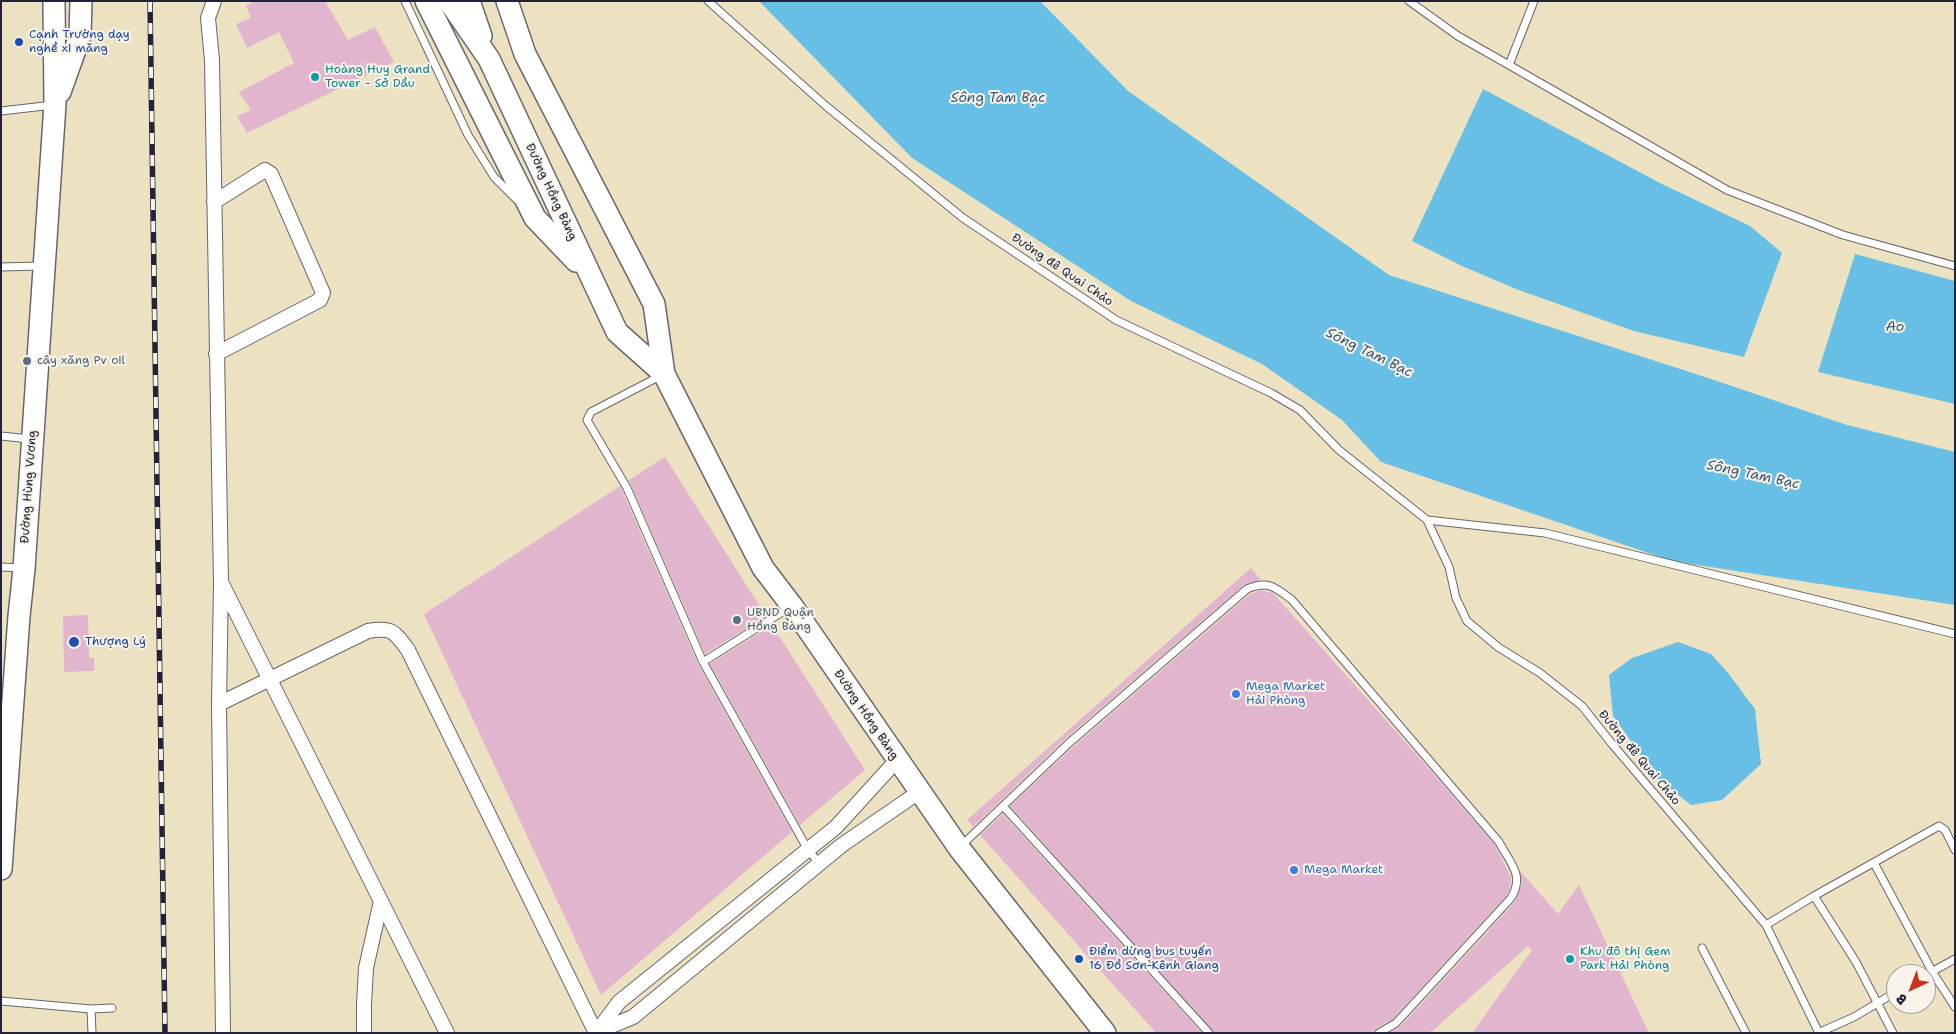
<!DOCTYPE html>
<meta charset="utf-8">
<style>
body{margin:0}
#map{position:relative;width:1956px;height:1034px;overflow:hidden;background:#ece2c1;font-family:"Shantell Sans",sans-serif}
canvas{display:block}
.frame{position:absolute;inset:0;border:2px solid #22223b;pointer-events:none}
.north{position:absolute;left:1886px;top:964px;width:50px;height:50px;box-sizing:border-box;background:#f7f3e8;border:1px solid #a29fa3;border-radius:50%;rotate:223deg;font-size:14px;font-weight:700;line-height:20px;text-align:center;color:#22223b}
.north::after{content:'';display:block;margin:auto;width:18px;height:22px;background:#c8321e;clip-path:polygon(50% 0,100% 100%,50% 72%,0 100%)}
</style>
<div id="map">
<canvas width="1956" height="1034"></canvas>
<div class="frame"></div>
<div class="north">B</div>
</div>
<script>
const ctx = document.querySelector('canvas').getContext('2d');
ctx.lineJoin = 'round';
function fillPath(path, color) { ctx.fillStyle = color; ctx.fill(path, 'evenodd'); }
function stroke(path, color, width, dash) { ctx.strokeStyle = color; ctx.lineWidth = width; ctx.lineCap = dash ? 'butt' : 'round'; ctx.setLineDash(dash || []); ctx.stroke(path); }
function drawText(font, color, halo, rows, align = 'center') {
  ctx.font = font + ' "Shantell Sans",sans-serif'; ctx.lineWidth = 4; ctx.setLineDash([]); ctx.textBaseline = 'middle'; ctx.strokeStyle = halo; ctx.fillStyle = color; for (const [text, x, y, turn = 0] of rows) {
    ctx.save(); ctx.translate(x, y); ctx.rotate((+turn || 0) * Math.PI / 180); ctx.textAlign = isNaN(turn) ? turn : align; if (halo) ctx.strokeText(text, 0, 0); ctx.fillText(text, 0, 0); ctx.restore();
  }
}
fillPath(new Path2D(`
 M 759,1 L 1040,1 L 1128,91 L 1389,275 L 1702,376 L 1847,425 L 1955,452 L 1955,605 L 1672,561 L 1381,462 L 1342,420 L 1262,364 L 1131,301 L 912,158 Z
 M 1483,89 L 1662,184 L 1750,226 L 1782,253 L 1744,357 L 1634,331 L 1516,289 L 1462,266 L 1412,241 Z
 M 1855,254 L 1955,281 L 1955,404 L 1818,372 Z
 M 1678,642 L 1711,654 L 1728,673 L 1755,709 L 1761,764 L 1722,800 L 1691,805 L 1658,779 L 1613,716 L 1609,675 L 1632,658 Z`), '#68bfe5');
fillPath(new Path2D(`
 M 254,1 L 325,1 L 348,40 L 375,27 L 394,62 L 247,133 L 237,116 L 251,110 L 239,92 L 294,63 L 279,32 L 247,48 L 236,24 L 251,18 L 246,6 Z
 M 665,457 L 766,616 L 705,654 L 629,480 Z
 M 620,486 L 698,664 L 792,832 L 601,995 L 424,614 Z
 M 1251,568 L 1261,580 L 1244,585 L 1065,739 L 973,827 L 967,820 Z
 M 1261,590 L 1273,593 L 1431,771 L 1495,845 L 1511,877 L 1510,888 L 1507,895 L 1393,1019 L 1376,1028 L 1374,1033 L 1214,1033 L 1010,806 L 1073,747 L 1250,594 Z
 M 88,615 L 89,658 L 94,658 L 94,671 L 64,672 L 63,616 Z
 M 772,625 L 865,770 L 800,825 L 710,664 Z
 M 1003,814 L 1202,1033 L 1156,1033 L 980,835 Z
 M 1520,871 L 1558,914 L 1579,885 L 1649,1033 L 1472,1033 L 1532,950 L 1528,946 L 1430,1033 L 1390,1033 L 1400,1027 L 1515,902 L 1522,884 Z`), '#e2b5ce');
const service = new Path2D(`
 M 405,1 L 468,135 L 494,177 L 517,200
 M 708,1 L 826,106 L 963,218 L 1116,320 L 1271,393 L 1300,410 L 1339,450 L 1427,520 L 1545,533 L 1955,634
 M 1409,1 L 1458,36 L 1509,65 L 1534,1
 M 1509,65 L 1727,190 L 1843,235 L 1955,266
 M 1,111 L 53,105
 M 1,267 L 41,266
 M 662,375 L 591,412 L 587,420 L 627,488 L 703,662 L 808,850 L 820,864
 M 1,436 L 30,439
 M 1427,520 L 1449,567 L 1456,598 L 1467,621 L 1498,647 L 1540,673 L 1582,706 L 1612,744 L 1766,925 L 1819,1033
 M 1,567 L 21,568
 M 703,662 L 790,607
 M 1003,806 L 1209,1033
 M 962,845 L 1069,743 L 1247,589 C 1268,580 1275,587 1292,600 L 1499,842 C 1510,863 1525,875 1511,898 L 1396,1023 L 1379,1033
 M 1874,863 L 1933,973 L 1955,1007
 M 1814,896 L 1856,962 L 1893,1033
 M 1766,925 L 1814,896 L 1939,826 L 1945,830 L 1955,850
 M 1702,948 L 1746,1033
 M 1926,975 L 1955,959
 M 1,1001 L 91,1009 L 112,1008
 M 91,1009 L 92,1033
 M 1818,1033 L 1854,1017 L 1896,992`);
const minor = new Path2D(`
 M 214,1 L 208,18 L 212,60 L 221,583 L 219,704 L 223,1033
 M 214,202 L 265,170 L 271,174 L 323,293 L 320,300 L 216,354
 M 222,584 L 447,1033
 M 219,704 L 368,631 C 392,627 394,631 408,650 L 596,1033
 M 597,1032 L 633,1017 L 842,845 L 919,792
 M 364,1033 L 364,1004 L 366,968 L 381,901
 M 596,1033 L 619,1002 L 836,827 L 897,760`);
const primary = new Path2D(`
 M 426,1 L 535,218 L 576,261
 M 449,1 L 489,59 L 617,332 L 664,374
 M 469,1 L 481,36
 M 507,1 L 525,54 L 654,304 L 664,374 L 763,568 L 792,606 L 959,848 L 1105,1033
 M 60,92 L 80,36 L 81,1
 M 1,869 L 19,616 L 24,569 L 55,104 L 54,1`);
stroke(service, '#69656a', 9);
stroke(minor, '#69656a', 16);
stroke(primary, '#69656a', 24);
stroke(service, '#fff', 7);
stroke(minor, '#fff', 14);
stroke(primary, '#fff', 21);
const rail = new Path2D(`
 M 150,1 L 165,1033`);
stroke(rail, '#22223b', 5.5);
stroke(rail, '#f7f3e8', 4, [11]);
for (const [x, y, r, color] of [
 [19,42,5,"#1a4fb4"],
 [315,77,5,"#0f9aa8"],
 [27,361,5,"#5c6f8a"],
 [737,620,5,"#5c6f8a"],
 [74,642,6,"#1a4fb4"],
 [1236,694,5,"#3f7fe0"],
 [1294,870,5,"#3f7fe0"],
 [1079,959,5,"#1a4fb4"],
 [1570,959,5,"#0f9aa8"]
]) { const dot = new Path2D(); dot.arc(x, y, r, 0, 2 * Math.PI); ctx.fillStyle = color; ctx.fill(dot); stroke(dot, '#f7f3e8', 2); }
drawText('12px', '#164399', '#f7f3e8', [
 ["Cạnh Trường dạy",29,35],
 ["nghề xi măng",29,49],
 ["Thượng Lý",85,642],
 ["Điểm dừng bus tuyến",1089,952],
 ["16 Đồ Sơn-Kênh Giang",1089,966]
], 'left');
drawText('12px', '#0d838f', '#f7f3e8', [
 ["Hoàng Huy Grand",325,70],
 ["Tower - Sở Dầu",325,84],
 ["Khu đô thị Gem",1580,952],
 ["Park Hải Phòng",1580,966]
], 'left');
drawText('12px', '#22223b', '#f7f3e8', [
 ["Đường Hồng Bàng",551,192,65],
 ["Đường đê Quai Chảo",1062,270,34],
 ["Đường Hùng Vương",29,487,-86],
 ["Đường Hồng Bàng",866,715,56],
 ["Đường đê Quai Chảo",1639,758,50]
]);
drawText('12px', '#4e5e75', '#f7f3e8', [
 ["cây xăng Pv oil",37,361],
 ["UBND Quận",747,613],
 ["Hồng Bàng",747,627]
], 'left');
drawText('12px', '#366cbe', '#f7f3e8', [
 ["Mega Market",1246,687],
 ["Hải Phòng",1246,701],
 ["Mega Market",1304,870]
], 'left');
drawText('italic 14px', '#3a5976', '#f7f3e8', [
 ["Sông Tam Bạc",998,98],
 ["Ao",1895,327],
 ["Sông Tam Bạc",1369,353,26],
 ["Sông Tam Bạc",1753,475,12]
]);
</script>
